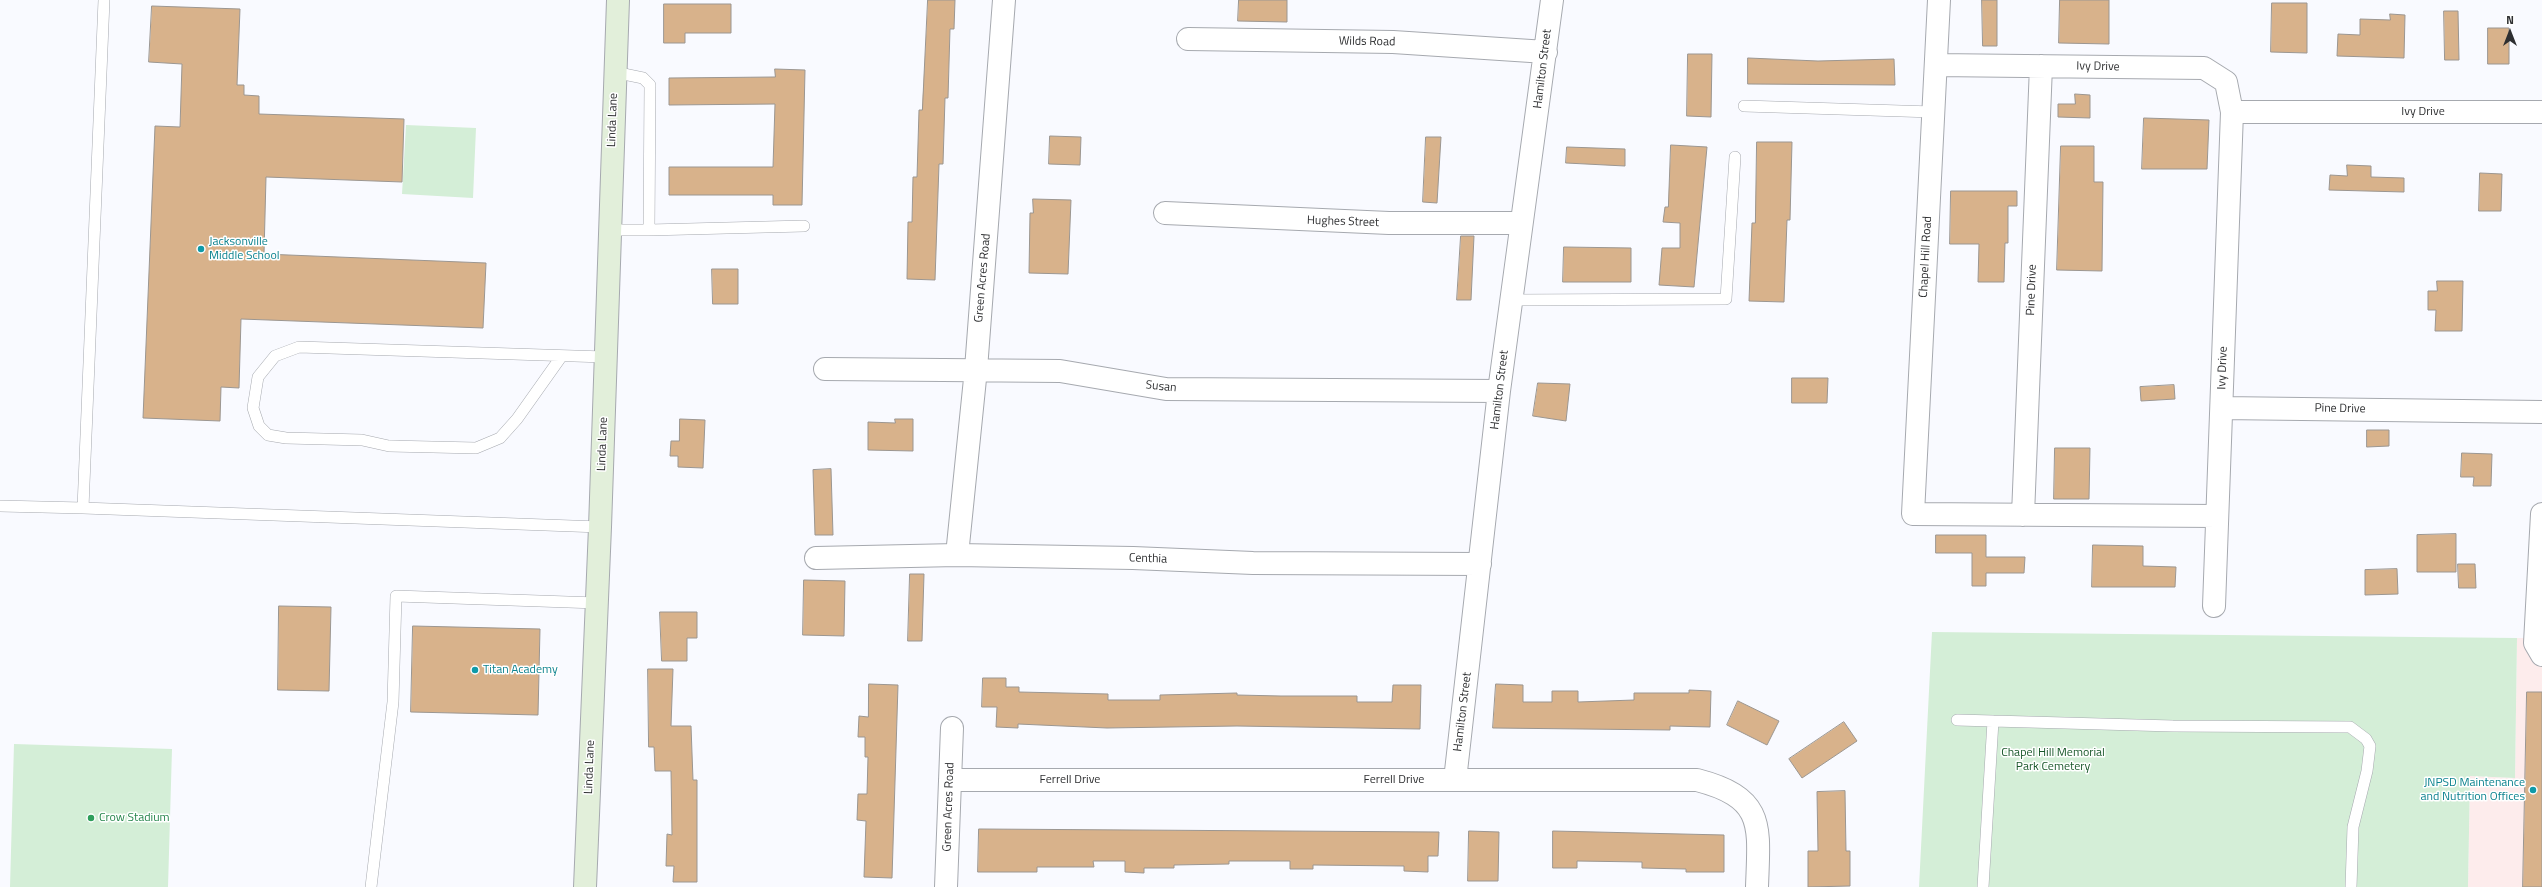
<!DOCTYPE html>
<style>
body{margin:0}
#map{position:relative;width:2542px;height:887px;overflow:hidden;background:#f9faff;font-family:"Titillium Web",sans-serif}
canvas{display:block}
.north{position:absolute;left:2490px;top:12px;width:40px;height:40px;-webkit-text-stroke:3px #fff;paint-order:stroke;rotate:0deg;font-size:11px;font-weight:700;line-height:16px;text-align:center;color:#2e2f31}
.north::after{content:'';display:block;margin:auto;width:14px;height:18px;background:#2e2f31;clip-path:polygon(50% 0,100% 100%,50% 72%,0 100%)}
</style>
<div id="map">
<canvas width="2542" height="887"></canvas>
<div class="north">N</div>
</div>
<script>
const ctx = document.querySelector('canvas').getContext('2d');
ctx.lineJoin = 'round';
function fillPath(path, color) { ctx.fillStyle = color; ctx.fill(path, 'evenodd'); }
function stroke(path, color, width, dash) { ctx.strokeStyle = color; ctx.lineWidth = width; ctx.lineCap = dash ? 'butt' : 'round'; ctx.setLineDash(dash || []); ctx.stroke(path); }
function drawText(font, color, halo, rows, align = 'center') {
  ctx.font = font + ' "Titillium Web",sans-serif'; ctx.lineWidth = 3; ctx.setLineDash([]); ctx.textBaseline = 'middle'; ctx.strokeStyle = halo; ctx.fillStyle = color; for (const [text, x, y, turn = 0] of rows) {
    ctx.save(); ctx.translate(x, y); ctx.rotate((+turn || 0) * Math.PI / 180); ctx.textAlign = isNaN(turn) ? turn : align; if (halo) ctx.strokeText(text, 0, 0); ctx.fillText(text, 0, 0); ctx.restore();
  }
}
fillPath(new Path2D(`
 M 2517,638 L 2542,638 L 2542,887 L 2468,887 L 2470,776 L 2515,778 Z`), '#fdecec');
fillPath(new Path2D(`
 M 406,125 L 476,128 L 473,198 L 402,194 Z
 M 1932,632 L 2517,638 L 2515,778 L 2470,776 L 2468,887 L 1919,887 Z
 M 14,744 L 172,749 L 168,887 L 10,887 Z`), '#d4eed7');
const building = new Path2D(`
 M 928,0 L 955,0 L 954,29 L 950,29 L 948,98 L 945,98 L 943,164 L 939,164 L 935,280 L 907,279 L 908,222 L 912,222 L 913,177 L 917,177 L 919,110 L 922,110 Z
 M 1239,0 L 1287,0 L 1287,22 L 1238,21 Z
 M 1982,0 L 1997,0 L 1997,46 L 1983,46 Z
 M 2060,0 L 2109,0 L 2109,44 L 2059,43 Z
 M 2272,3 L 2307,3 L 2307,53 L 2271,52 Z
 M 664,4 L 731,4 L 731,33 L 685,33 L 685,43 L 664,43 Z
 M 152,6 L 240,9 L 237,85 L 244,85 L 244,95 L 259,96 L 259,114 L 404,119 L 402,182 L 266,177 L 264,254 L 486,263 L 483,328 L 241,319 L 239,388 L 221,387 L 220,421 L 143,418 L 155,126 L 180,127 L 182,64 L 149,62 Z
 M 2444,11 L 2458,11 L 2459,60 L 2445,60 Z
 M 2390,14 L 2405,15 L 2404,58 L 2337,56 L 2338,34 L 2360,35 L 2360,19 L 2390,20 Z
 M 2488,28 L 2509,28 L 2509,64 L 2488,64 Z
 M 1688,54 L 1712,54 L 1711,117 L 1687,116 Z
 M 1748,58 L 1818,61 L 1894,59 L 1895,85 L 1748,84 Z
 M 775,69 L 805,70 L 802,205 L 773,205 L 773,195 L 669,195 L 669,167 L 773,167 L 775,104 L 669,105 L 669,78 L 775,77 Z
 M 2075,94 L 2090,95 L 2090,118 L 2058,117 L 2058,104 L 2075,104 Z
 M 2144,118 L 2209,120 L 2207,169 L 2142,169 Z
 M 1050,136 L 1081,137 L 1080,165 L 1049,164 Z
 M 1426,137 L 1441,137 L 1437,203 L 1423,202 Z
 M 1757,142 L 1792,142 L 1790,220 L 1787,220 L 1784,302 L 1749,301 L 1752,223 L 1755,223 Z
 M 1671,145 L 1707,147 L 1694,287 L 1659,285 L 1662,248 L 1680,248 L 1680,223 L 1663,222 L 1665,207 L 1668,207 Z
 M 2061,146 L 2094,146 L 2094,182 L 2103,182 L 2102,271 L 2057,270 Z
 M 1567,147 L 1625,149 L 1625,166 L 1566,163 Z
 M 2347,165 L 2371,166 L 2371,177 L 2404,178 L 2404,192 L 2329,190 L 2330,175 L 2347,176 Z
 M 2480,173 L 2502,174 L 2501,211 L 2479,211 Z
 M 1951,191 L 2017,191 L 2017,206 L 2008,206 L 2008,243 L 2005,243 L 2004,282 L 1978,282 L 1979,244 L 1950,244 Z
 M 1033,199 L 1071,200 L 1068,274 L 1029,273 L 1030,213 L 1033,213 Z
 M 1461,236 L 1474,236 L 1471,300 L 1457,300 Z
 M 1564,247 L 1631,248 L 1631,282 L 1563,282 Z
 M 712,269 L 738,269 L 738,304 L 713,304 Z
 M 2437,281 L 2463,281 L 2462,331 L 2435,331 L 2436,310 L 2428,310 L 2428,291 L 2437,291 Z
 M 1792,378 L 1828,378 L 1827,403 L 1792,403 Z
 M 1538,383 L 1570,384 L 1566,421 L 1533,416 Z
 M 2174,385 L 2175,399 L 2141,401 L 2140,387 Z
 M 680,419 L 705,420 L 703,468 L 678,467 L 678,456 L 670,456 L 671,441 L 679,441 Z
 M 895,419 L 913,419 L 913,451 L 868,450 L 868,422 L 895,423 Z
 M 2367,430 L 2389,430 L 2389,446 L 2367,447 Z
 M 2055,448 L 2090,448 L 2089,499 L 2054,499 Z
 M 2462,453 L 2492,454 L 2491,486 L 2473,486 L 2474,477 L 2461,477 Z
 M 831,469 L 833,535 L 815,535 L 813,470 Z
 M 2456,534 L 2456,572 L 2417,572 L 2417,535 Z
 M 1936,535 L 1986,535 L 1986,557 L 2025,557 L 2024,573 L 1986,573 L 1986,586 L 1972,586 L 1972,553 L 1936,553 Z
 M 2093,545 L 2143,546 L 2143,566 L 2176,567 L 2175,587 L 2092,587 Z
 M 2458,564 L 2475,564 L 2476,588 L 2459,588 Z
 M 2397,569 L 2398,594 L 2365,595 L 2365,570 Z
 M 910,574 L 924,574 L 922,641 L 908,641 Z
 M 804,580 L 845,581 L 844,636 L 803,635 Z
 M 279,606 L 331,607 L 329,691 L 278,690 Z
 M 660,612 L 697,612 L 697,638 L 687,638 L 687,661 L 662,661 Z
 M 413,626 L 540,629 L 538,715 L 411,712 Z
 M 648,669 L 673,669 L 671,726 L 691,726 L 693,780 L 697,780 L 697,882 L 673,882 L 674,866 L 666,866 L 667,834 L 672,835 L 671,771 L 655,771 L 654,747 L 649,747 Z
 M 983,678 L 1006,678 L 1006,687 L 1019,687 L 1019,692 L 1108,694 L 1108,700 L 1160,700 L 1160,695 L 1237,693 L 1237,695 L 1281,696 L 1357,696 L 1357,702 L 1392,702 L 1393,685 L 1421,685 L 1420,729 L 1237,726 L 1107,728 L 1018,724 L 1018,728 L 996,727 L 997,707 L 982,707 Z
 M 869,684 L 898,685 L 892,878 L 864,877 L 866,821 L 857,820 L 858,794 L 867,794 L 868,757 L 865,757 L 865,737 L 858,737 L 859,716 L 868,717 Z
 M 1496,684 L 1523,685 L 1523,702 L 1552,702 L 1552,691 L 1578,691 L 1578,702 L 1634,700 L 1634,693 L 1689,693 L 1689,690 L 1711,691 L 1710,727 L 1670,726 L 1670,730 L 1493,728 Z
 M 2527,692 L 2542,692 L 2542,887 L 2523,887 Z
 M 1738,701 L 1779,721 L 1767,745 L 1727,725 Z
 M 1844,722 L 1857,741 L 1802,778 L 1789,759 Z
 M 1845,791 L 1846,851 L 1850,851 L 1850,886 L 1808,887 L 1808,851 L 1818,851 L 1817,792 Z
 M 979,829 L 1439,832 L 1438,856 L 1428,856 L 1428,872 L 1404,871 L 1404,866 L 1313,865 L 1313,869 L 1290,869 L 1290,861 L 1229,861 L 1229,864 L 1174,865 L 1174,868 L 1144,868 L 1144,873 L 1125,872 L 1125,861 L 1093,861 L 1094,867 L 1037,867 L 1037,872 L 978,872 Z
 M 1469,831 L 1499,832 L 1498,881 L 1468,881 Z
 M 1553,831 L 1724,835 L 1724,872 L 1686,872 L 1686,869 L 1642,868 L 1642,862 L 1577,861 L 1577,868 L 1553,868 Z`);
fillPath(building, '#d8b28b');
stroke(building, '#9b9691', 1);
const lane = new Path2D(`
 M 1744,106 L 1933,112
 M 609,230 L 649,230 L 650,85 L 643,78 L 614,72
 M 649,230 L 804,226
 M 1511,300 L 1726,299 L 1735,157
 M 561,357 L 517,419 L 500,438 L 476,448 L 389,446 L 362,440 L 286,438 L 268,435 L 259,426 L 253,408 L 258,377 L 275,356 L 299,347 L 605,357
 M 0,506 L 83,508 L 104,0
 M 83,508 L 600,527
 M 1957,720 L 2173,726 L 2350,727 L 2366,739 L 2370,746 L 2367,771 L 2353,827 L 2351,887
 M 371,887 L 393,702 L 396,596 L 597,603
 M 1983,887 L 1993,721`);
const street = new Path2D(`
 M 1939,0 L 1913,514 L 2217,516
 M 1188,39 L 1393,42 L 1546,52
 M 1936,65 L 2204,68 L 2226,82 L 2232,112 L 2214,606
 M 2232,112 L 2542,112
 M 1165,213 L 1389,223 L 1521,223
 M 825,369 L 1060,371 L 1166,389 L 1499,391
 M 2222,408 L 2542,412
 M 2542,514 L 2535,643 L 2542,655
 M 2023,515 L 2041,66
 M 957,555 L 976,369 L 1004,0
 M 816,558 L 957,555 L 1133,558 L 1253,563 L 1480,564
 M 950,780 L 1697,780 C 1766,798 1759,826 1757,887
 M 1455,780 L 1499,391 L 1552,0
 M 946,887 L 952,728`);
const secondary = new Path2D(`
 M 585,887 L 600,527 L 618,0`);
stroke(lane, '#a6a9af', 12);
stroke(street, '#a6a9af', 24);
stroke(secondary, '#a6a9af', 24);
stroke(lane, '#fff', 11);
stroke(street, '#fff', 22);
stroke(secondary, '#e2efda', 22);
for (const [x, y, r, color] of [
 [201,249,4,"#0f9aa8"],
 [475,670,4,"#0f9aa8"],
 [2533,790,4,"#0f9aa8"],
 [91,818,4,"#2e9e5b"]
]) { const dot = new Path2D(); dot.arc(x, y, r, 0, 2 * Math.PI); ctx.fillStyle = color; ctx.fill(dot); stroke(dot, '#fff', 1.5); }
drawText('12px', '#2e2f31', '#fff', [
 ["Wilds Road",1367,42,1],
 ["Ivy Drive",2098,67,1],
 ["Hamilton Street",1543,69,-83],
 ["Ivy Drive",2423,112],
 ["Linda Lane",613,120,-88],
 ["Hughes Street",1343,222,2],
 ["Chapel Hill Road",1926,257,-87],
 ["Green Acres Road",983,278,-85],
 ["Pine Drive",2032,290,-88],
 ["Ivy Drive",2223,368,-88],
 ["Susan",1161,387,6],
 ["Hamilton Street",1500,390,-83],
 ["Pine Drive",2340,409,1],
 ["Linda Lane",603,444,-88],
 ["Centhia",1148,559,2],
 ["Hamilton Street",1463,712,-83],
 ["Linda Lane",590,767,-88],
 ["Ferrell Drive",1070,780],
 ["Ferrell Drive",1394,780],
 ["Green Acres Road",949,807,-88]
]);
drawText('12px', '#0d838f', '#fff', [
 ["Jacksonville",209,242],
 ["Middle School",209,256],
 ["Titan Academy",483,670],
 ["JNPSD Maintenance",2525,783,"right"],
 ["and Nutrition Offices",2525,797,"right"]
], 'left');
drawText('12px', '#185729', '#fff', [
 ["Chapel Hill Memorial",2053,753],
 ["Park Cemetery",2053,767]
]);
drawText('12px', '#27864d', '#fff', [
 ["Crow Stadium",99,818]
], 'left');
</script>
